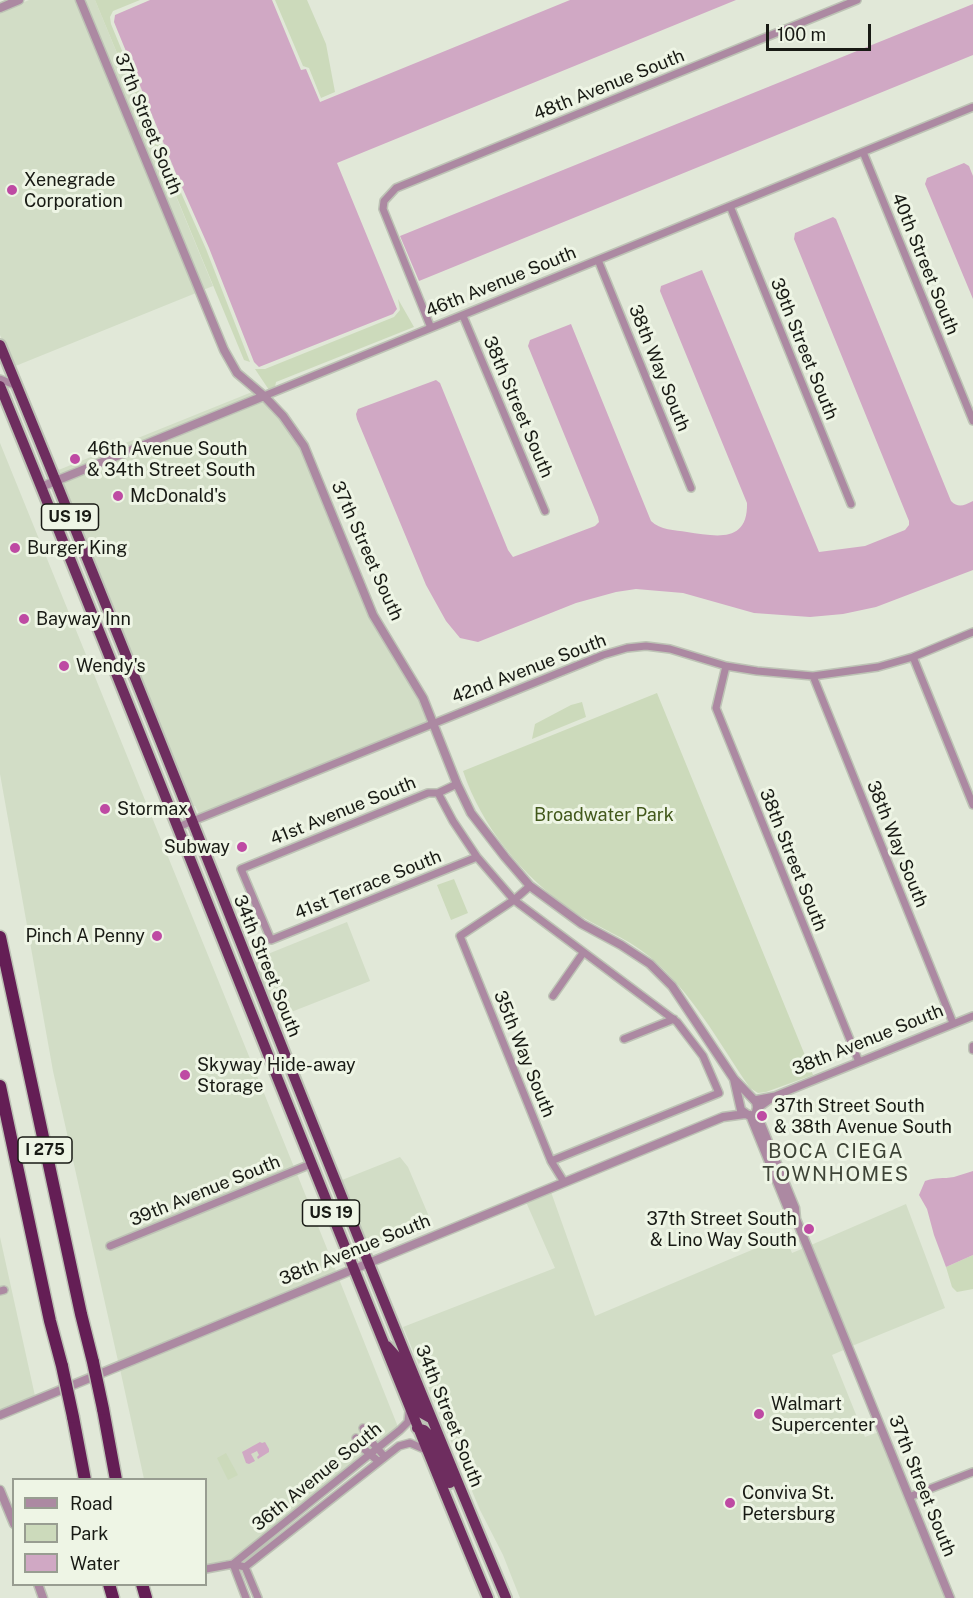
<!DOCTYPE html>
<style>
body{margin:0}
#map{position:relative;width:973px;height:1598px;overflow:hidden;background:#e1e8d8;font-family:"Public Sans",sans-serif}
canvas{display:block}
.legend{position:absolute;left:12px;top:1478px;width:195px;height:108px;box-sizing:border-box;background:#eef5e5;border:2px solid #989d91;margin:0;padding:8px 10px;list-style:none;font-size:18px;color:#181a14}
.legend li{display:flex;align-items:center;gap:12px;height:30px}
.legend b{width:30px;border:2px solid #989d91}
.scale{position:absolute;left:766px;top:24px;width:105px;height:27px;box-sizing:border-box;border:3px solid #181a14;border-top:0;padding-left:8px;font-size:18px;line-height:21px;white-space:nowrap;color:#181a14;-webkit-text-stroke:4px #eef5e5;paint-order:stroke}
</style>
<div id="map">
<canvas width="973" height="1598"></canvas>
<ul class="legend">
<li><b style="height:8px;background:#ac89a2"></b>Road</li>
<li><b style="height:16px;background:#ccdabb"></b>Park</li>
<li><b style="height:16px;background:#d0a8c4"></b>Water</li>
</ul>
<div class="scale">100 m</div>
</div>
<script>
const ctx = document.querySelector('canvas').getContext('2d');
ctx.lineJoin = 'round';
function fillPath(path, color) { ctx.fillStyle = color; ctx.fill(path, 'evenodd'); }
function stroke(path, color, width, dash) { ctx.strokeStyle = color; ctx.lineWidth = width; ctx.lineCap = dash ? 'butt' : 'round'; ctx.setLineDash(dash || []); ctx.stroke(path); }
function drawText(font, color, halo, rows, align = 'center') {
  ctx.font = font + ' "Public Sans",sans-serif'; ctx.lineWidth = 6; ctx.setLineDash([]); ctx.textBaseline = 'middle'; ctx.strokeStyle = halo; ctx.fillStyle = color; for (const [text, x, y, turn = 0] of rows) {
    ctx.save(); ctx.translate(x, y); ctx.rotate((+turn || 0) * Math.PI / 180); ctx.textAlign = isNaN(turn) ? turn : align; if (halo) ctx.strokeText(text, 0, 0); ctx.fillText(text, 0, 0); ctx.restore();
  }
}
fillPath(new Path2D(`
 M 29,0 L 76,0 L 196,293 L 13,367 L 0,335 L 0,12 Z
 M 84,0 L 95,0 L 213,286 L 203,290 Z
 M 252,392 L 256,395 L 58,476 L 56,471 Z
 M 264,400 L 281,419 L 301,448 L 370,616 L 407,676 L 428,721 L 199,814 L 195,806 L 193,806 L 61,483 Z
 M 0,443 L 294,1167 L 106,1244 L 108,1251 L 297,1174 L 336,1271 L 118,1361 L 53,1071 L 0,774 Z
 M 347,922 L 370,981 L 276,1018 L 253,960 Z
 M 400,1157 L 408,1167 L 430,1219 L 368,1245 L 342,1180 Z
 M 551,1192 L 595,1316 L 785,1236 L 792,1253 L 804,1248 L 846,1349 L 832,1355 L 865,1437 L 879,1432 L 946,1598 L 520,1598 L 503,1555 L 480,1510 L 403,1327 L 555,1268 L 526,1202 Z
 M 906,1204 L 945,1308 L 852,1346 L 811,1245 Z
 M 0,1237 L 35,1396 L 0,1410 L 0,1296 L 9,1292 L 6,1285 L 0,1287 Z
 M 339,1279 L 398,1427 L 377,1443 L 364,1423 L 358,1426 L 371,1447 L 367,1446 L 356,1433 L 351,1437 L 364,1453 L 232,1559 L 206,1565 L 206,1480 L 144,1479 L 120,1369 Z`), '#d2ddc6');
fillPath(new Path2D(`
 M 95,0 L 140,0 L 113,11 L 110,17 L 111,24 L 174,177 L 206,249 L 250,362 L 244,360 Z
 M 275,0 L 307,0 L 326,44 L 335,92 L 321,98 L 309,68 L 303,66 Z
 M 398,299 L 414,327 L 276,382 L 275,387 L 269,390 L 255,369 L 265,369 L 394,317 L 400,310 Z
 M 657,693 L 813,1075 L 766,1092 L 758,1093 L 750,1088 C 719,1043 692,992 650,957 C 626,937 596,927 571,910 C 522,876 482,827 463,771 Z
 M 582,702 L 586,717 L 532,739 L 535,724 L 571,705 Z
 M 454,879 L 468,913 L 451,920 L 437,885 Z
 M 973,1255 L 973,1289 L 957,1292 L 952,1287 L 946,1267 Z
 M 226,1453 L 238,1475 L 228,1480 L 217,1458 Z`), '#ccdabb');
fillPath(new Path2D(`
 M 150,0 L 272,0 L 301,70 L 306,69 L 320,102 L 570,0 L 736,0 L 337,163 L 397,309 L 393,314 L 259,367 L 254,362 L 209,248 L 177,176 L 114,22 L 115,15 Z
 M 973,4 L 973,55 L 419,281 L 400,236 Z
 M 964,163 L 969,166 L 973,176 L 973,299 L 925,184 L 927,178 Z
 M 833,217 L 836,219 L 951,501 C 959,509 964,505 973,501 L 973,570 L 876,607 L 843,614 L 810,617 L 754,613 L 683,593 L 636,589 L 616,592 L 576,603 L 478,642 L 460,638 L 446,621 L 426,585 L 357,419 L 356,414 L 358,409 L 436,380 L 440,383 L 508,550 L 513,557 L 595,526 L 599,522 L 598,517 L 528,346 L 530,340 L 571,324 L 651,521 C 660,530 675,530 687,532 C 715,536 748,544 747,503 L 660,291 L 661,286 L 702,270 L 819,552 L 865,546 L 905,530 L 909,525 L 909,521 L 794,239 L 795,233 Z
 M 973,1171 L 973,1255 L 946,1267 L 934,1235 L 927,1209 L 919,1195 L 925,1181 C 936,1177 943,1179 954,1177 C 960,1175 967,1173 973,1171 Z
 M 260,1442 L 262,1443 L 265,1442 L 269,1449 L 269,1452 L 258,1459 L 257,1457 L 259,1455 L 257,1451 L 251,1454 L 255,1461 L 249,1464 L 246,1463 L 242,1452 Z`), '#d0a8c4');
const minor = new Path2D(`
 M 863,152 L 973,421
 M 730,206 L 851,504
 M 598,260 L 691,488
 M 463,316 L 545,511
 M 431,328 L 383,209 L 384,201 L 396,188 L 857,0
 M 0,379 L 17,386
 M 264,396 L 973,107
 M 913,657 L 973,805
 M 726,666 L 716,708 L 859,1062
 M 813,676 L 953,1023
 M 457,784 L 438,793 L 428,793 L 241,869 L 271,940 L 477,857
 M 438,793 L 453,821 L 477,857 L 514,900 L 677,1022 L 703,1056 L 719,1093 L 551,1161
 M 178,827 L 603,655 L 627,648 L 646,646 L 670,649 L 726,666 L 757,671 L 813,676 L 878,667 L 913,657 L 973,632
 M 530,886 L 514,900 L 460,936 L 551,1161 L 564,1182
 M 553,996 L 583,953
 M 624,1039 L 674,1019
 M 973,1046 L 973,1050
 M 754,1100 L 775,1096
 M 757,1109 L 775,1096 L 973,1016
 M 110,1246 L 311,1164
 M 0,1291 L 4,1290
 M 363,1428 L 370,1440 L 384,1456
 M 356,1438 L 364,1449 L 378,1461
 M 909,1497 L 973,1472
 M 233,1564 L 400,1430 L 408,1422 L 409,1411
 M 233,1564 L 246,1598
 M 245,1567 L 399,1446 L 410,1443 L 426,1450
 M 245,1567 L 258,1598
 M 206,1569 L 233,1564 L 245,1567`);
const tertiary = new Path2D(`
 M 80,0 L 224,350 L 237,373 L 264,396 L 283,416 L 304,446 L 373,615 L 423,698 L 457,784 L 471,813 L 505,857 L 530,886 L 582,924 L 621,945 L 650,964 L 672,986 L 734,1079 L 756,1102 L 757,1107 L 756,1112
 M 0,8 L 19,0
 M 41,487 L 264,396
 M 734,1079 L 741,1110 L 748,1115
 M 756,1112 L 795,1208 L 796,1219 L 950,1598
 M 750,1115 L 789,1211 L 796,1219
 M 0,1415 L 723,1117 L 745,1114
 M 0,1490 L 14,1524
 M 38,1584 L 43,1598`);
const trunk = new Path2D(`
 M 0,345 C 172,761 332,1183 506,1598
 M 0,386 C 165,789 321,1196 488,1598
 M 387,1346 L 395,1355 L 419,1409 L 423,1414 L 432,1419
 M 417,1428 L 424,1430 L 429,1435 L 450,1483`);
const motorway = new Path2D(`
 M 0,937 L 81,1314 L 93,1362
 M 0,1086 L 50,1321 L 62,1366
 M 103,1409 L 116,1480
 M 73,1417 L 85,1480
 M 109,1584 L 113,1598
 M 142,1584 L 146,1598`);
stroke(minor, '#bdc3b5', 10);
stroke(tertiary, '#bdc3b5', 11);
stroke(trunk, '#bdc3b5', 14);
stroke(motorway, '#bdc3b5', 15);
stroke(minor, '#ac89a2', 7);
stroke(tertiary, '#ac89a2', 8);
stroke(trunk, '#6e2d5f', 10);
stroke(motorway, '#641e55', 12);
const motorwayBridge = new Path2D(`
 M 93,1362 L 103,1409
 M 62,1366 L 73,1417`);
stroke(motorwayBridge, '#bdc3b5', 15, []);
stroke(motorwayBridge, '#641e55', 12);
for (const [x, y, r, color] of [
 [12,190,6,"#be4aa3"],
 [75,459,6,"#be4aa3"],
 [118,496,6,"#be4aa3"],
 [15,548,6,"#be4aa3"],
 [24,619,6,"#be4aa3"],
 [64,666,6,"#be4aa3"],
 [105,809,6,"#be4aa3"],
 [242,847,6,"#be4aa3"],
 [157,936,6,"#be4aa3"],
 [185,1075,6,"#be4aa3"],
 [762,1116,6,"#be4aa3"],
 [809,1229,6,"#be4aa3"],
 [759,1414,6,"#be4aa3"],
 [730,1503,6,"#be4aa3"]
]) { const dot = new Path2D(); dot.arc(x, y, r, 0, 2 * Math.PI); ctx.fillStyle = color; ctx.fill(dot); stroke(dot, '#eef5e5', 2); }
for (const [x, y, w] of [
 [70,517,57],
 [45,1150,54],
 [331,1213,57]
]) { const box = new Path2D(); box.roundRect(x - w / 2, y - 13, w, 26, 4.5); ctx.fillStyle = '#eef5e5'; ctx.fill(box); stroke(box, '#181a14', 1.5); }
drawText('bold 16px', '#181a14', null, [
 ["US 19",70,517],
 ["I 275",45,1150],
 ["US 19",331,1213]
]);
drawText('18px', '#181a14', '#eef5e5', [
 ["48th Avenue South",609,85,-22],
 ["37th Street South",148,124,68],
 ["40th Street South",925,264,68],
 ["46th Avenue South",501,282,-22],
 ["39th Street South",804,349,68],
 ["38th Way South",659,368,68],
 ["38th Street South",518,407,67],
 ["37th Street South",367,551,66],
 ["42nd Avenue South",529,669,-21],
 ["41st Avenue South",343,811,-22],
 ["38th Way South",897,844,68],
 ["38th Street South",793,860,68],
 ["41st Terrace South",368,885,-22],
 ["34th Street South",267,966,68],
 ["38th Avenue South",868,1040,-22],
 ["35th Way South",524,1054,68],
 ["39th Avenue South",205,1191,-22],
 ["38th Avenue South",355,1250,-22],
 ["34th Street South",449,1416,68],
 ["36th Avenue South",317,1477,-39],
 ["37th Street South",922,1486,68]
]);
drawText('18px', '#181a14', '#eef5e5', [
 ["Xenegrade",24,180],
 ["Corporation",24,201],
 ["46th Avenue South",87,449],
 ["& 34th Street South",87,470],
 ["McDonald's",130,496],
 ["Burger King",27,548],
 ["Bayway Inn",36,619],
 ["Wendy's",76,666],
 ["Stormax",117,809],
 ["Subway",230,847,"right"],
 ["Pinch A Penny",145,936,"right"],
 ["Skyway Hide-away",197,1065],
 ["Storage",197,1086],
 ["37th Street South",774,1106],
 ["& 38th Avenue South",774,1127],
 ["37th Street South",797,1219,"right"],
 ["& Lino Way South",797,1240,"right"],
 ["Walmart",771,1404],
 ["Supercenter",771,1425],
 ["Conviva St.",742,1493],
 ["Petersburg",742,1514]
], 'left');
drawText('18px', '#42581b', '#eef5e5', [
 ["Broadwater Park",604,815]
]);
ctx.letterSpacing = '1.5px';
drawText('20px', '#3e4437', '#eef5e5', [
 ["BOCA CIEGA",836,1152],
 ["TOWNHOMES",836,1175]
]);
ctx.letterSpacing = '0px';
</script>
